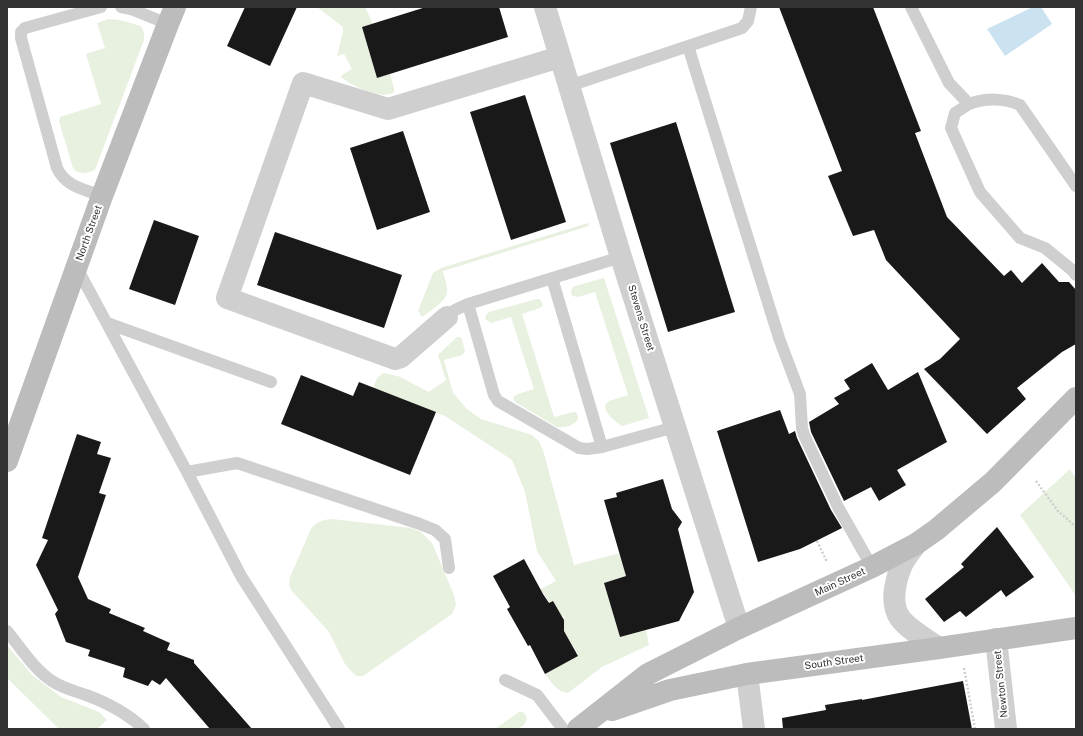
<!DOCTYPE html>
<style>
body{margin:0}
#map{position:relative;width:1083px;height:736px;overflow:hidden;background:#fff;font-family:"Public Sans",sans-serif}
canvas{display:block}
.frame{position:absolute;inset:0;border:8px solid #323232;pointer-events:none}
</style>
<div id="map">
<canvas width="1083" height="736"></canvas>
<div class="frame"></div>
</div>
<script>
const ctx = document.querySelector('canvas').getContext('2d');
ctx.lineJoin = 'round';
function fillPath(path, color) { ctx.fillStyle = color; ctx.fill(path, 'evenodd'); }
function stroke(path, color, width, dash) { ctx.strokeStyle = color; ctx.lineWidth = width; ctx.lineCap = dash ? 'butt' : 'round'; ctx.setLineDash(dash || []); ctx.stroke(path); }
function drawText(font, color, halo, rows, align = 'center') {
  ctx.font = font + ' "Public Sans",sans-serif'; ctx.lineWidth = 4; ctx.setLineDash([]); ctx.textBaseline = 'middle'; ctx.strokeStyle = halo; ctx.fillStyle = color; for (const [text, x, y, turn = 0] of rows) {
    ctx.save(); ctx.translate(x, y); ctx.rotate((+turn || 0) * Math.PI / 180); ctx.textAlign = isNaN(turn) ? turn : align; if (halo) ctx.strokeText(text, 0, 0); ctx.fillText(text, 0, 0); ctx.restore();
  }
}
fillPath(new Path2D(`
 M 317,7 L 365,7 L 373,24 L 362,27 L 377,78 L 390,74 L 394,88 L 394,92 C 383,101 350,85 341,77 L 342,75 L 352,69 L 344,54 L 337,56 L 343,32 L 343,27 Z
 M 109,19 L 120,20 L 141,26 L 144,32 L 144,40 L 95,170 C 87,173 79,176 73,168 L 59,121 L 60,117 L 101,104 L 86,54 L 105,48 L 97,23 Z
 M 588,223 L 589,226 L 443,271 C 444,277 448,286 447,293 C 446,301 429,312 422,317 L 418,311 L 433,273 L 441,268 Z
 M 604,278 L 649,418 L 622,426 C 615,421 605,414 605,405 L 609,401 L 628,395 L 595,292 L 578,297 L 573,296 L 571,294 L 572,288 L 575,286 Z
 M 537,299 L 540,299 L 543,305 L 540,308 L 522,314 L 554,417 L 573,412 L 576,412 C 578,416 579,418 577,421 C 571,426 565,428 557,427 L 515,402 L 513,397 L 518,394 L 534,389 L 511,317 L 491,323 L 485,319 L 486,315 L 489,312 Z
 M 457,337 L 460,337 L 462,339 L 465,352 L 462,355 L 444,360 L 453,393 L 467,409 L 481,419 L 532,435 L 539,441 L 543,450 L 574,565 L 620,553 L 626,576 L 604,583 L 620,637 L 646,630 L 649,645 L 602,667 L 568,693 C 557,692 551,682 545,674 L 578,655 L 562,628 L 564,627 L 564,616 L 557,615 L 560,613 L 553,601 L 549,603 L 544,593 L 540,596 L 537,591 L 556,581 L 537,551 L 525,492 L 512,460 L 445,416 L 373,388 L 377,378 L 383,373 L 398,376 L 429,392 L 446,380 L 438,355 Z
 M 1070,469 L 1076,479 L 1076,596 L 1020,515 Z
 M 332,519 L 411,528 L 421,532 L 432,543 L 454,595 L 456,605 L 452,614 L 363,676 L 357,676 L 352,672 L 345,664 L 329,632 L 291,590 L 289,584 L 290,577 L 311,529 C 317,521 323,520 332,519 Z
 M 7,645 L 32,675 L 61,697 L 99,712 L 107,720 L 97,729 L 59,729 L 7,678 Z
 M 519,712 L 523,712 L 527,717 C 526,733 506,729 495,729 Z`), '#e8f0e0');
fillPath(new Path2D(`
 M 1033,7 L 1041,7 L 1052,24 L 1005,56 L 987,29 Z`), '#cbe2f1');
fillPath(new Path2D(`
 M 245,7 L 297,7 L 270,66 L 227,46 Z
 M 426,7 L 499,7 L 508,37 L 377,78 L 362,27 Z
 M 779,7 L 873,7 L 921,131 L 915,133 L 947,217 L 1004,276 L 1011,270 L 1022,283 L 1042,263 L 1059,282 L 1069,282 L 1076,290 L 1076,344 L 1062,352 L 1017,388 L 1026,399 L 987,434 L 924,369 L 940,359 L 960,339 L 886,260 L 874,230 L 853,236 L 828,176 L 842,171 Z
 M 525,95 L 566,222 L 511,240 L 470,112 Z
 M 676,122 L 735,312 L 668,332 L 610,143 Z
 M 403,131 L 430,212 L 377,230 L 350,148 Z
 M 154,220 L 199,236 L 175,305 L 129,289 Z
 M 275,232 L 402,275 L 384,328 L 257,285 Z
 M 872,363 L 888,390 L 918,372 L 947,442 L 897,470 L 906,485 L 879,501 L 871,487 L 844,501 L 811,432 L 809,422 L 839,404 L 834,398 L 850,389 L 844,380 Z
 M 301,375 L 353,396 L 359,382 L 436,412 L 410,475 L 281,424 Z
 M 780,410 L 789,434 L 795,431 L 797,438 L 831,510 L 842,528 L 800,549 L 758,562 L 717,431 Z
 M 77,434 L 101,442 L 97,454 L 111,458 L 99,493 L 106,495 L 78,577 L 88,599 L 111,609 L 109,613 L 145,628 L 143,631 L 170,643 L 167,650 L 194,660 L 194,663 L 252,729 L 210,729 L 166,678 L 160,685 L 152,680 L 148,686 L 123,677 L 125,668 L 88,656 L 90,650 L 66,642 L 55,614 L 58,610 L 36,565 L 48,540 L 42,538 Z
 M 663,479 L 672,509 L 682,522 L 678,529 L 694,592 L 679,621 L 620,637 L 604,583 L 626,576 L 604,500 L 617,497 L 616,493 Z
 M 997,527 L 1034,577 L 1006,597 L 1001,590 L 966,617 L 960,611 L 944,622 L 925,599 L 964,567 L 961,564 Z
 M 524,559 L 543,594 L 549,603 L 553,601 L 564,620 L 564,631 L 578,656 L 545,674 L 530,645 L 528,646 L 507,609 L 510,607 L 493,576 Z
 M 963,681 L 972,729 L 783,729 L 782,718 L 826,710 L 825,705 L 862,699 L 862,700 Z`), '#191919');
stroke(new Path2D(`
 M 1036,481 L 1058,511 L 1076,527
 M 817,541 L 827,562
 M 964,668 L 975,729`), '#cfcfcf', 2.5, [2, 2]);
stroke(new Path2D(`
 M 101,7 L 25,28 L 21,32 L 21,38 L 57,168 C 66,187 84,189 102,196
 M 121,7 L 131,9 L 168,24
 M 911,7 L 949,83 L 969,104 C 985,98 1004,98 1020,105 L 1076,186
 M 688,46 L 779,338 L 800,394 L 802,428 L 804,435 L 838,507 L 872,567
 M 569,86 L 742,28 L 748,21 L 751,7
 M 969,104 L 955,113 L 951,128 L 980,192 L 1020,238 L 1045,248 L 1072,270 L 1076,275
 M 77,268 L 187,472 L 237,463 L 420,524 L 435,530 L 445,539 L 449,568
 M 552,278 L 602,447 L 675,427
 M 468,304 L 494,395 L 498,401 L 579,448 L 587,449 L 602,447
 M 447,317 L 455,310 L 468,304 L 621,257
 M 107,323 L 271,382
 M 187,472 L 241,576 L 339,729
 M 7,631 C 21,648 33,668 52,681 C 62,688 75,691 86,695 C 108,703 127,713 144,729
 M 505,680 L 537,695 L 563,729`), '#cfcfcf', 12);
stroke(new Path2D(`
 M 545,7 L 621,257 L 739,628
 M 447,317 L 401,357 L 395,359 L 227,298 L 303,83 L 388,109 L 560,57
 M 916,544 C 911,551 904,559 901,567 C 895,582 890,604 900,618 C 908,629 927,640 939,648
 M 996,639 L 1006,729
 M 747,674 L 754,729`), '#cfcfcf', 22);
stroke(new Path2D(`
 M 7,461 L 102,196 L 168,24 L 175,7
 M 612,710 L 670,690 L 747,674 L 939,648 L 1076,628
 M 578,729 L 648,674 L 739,628 L 872,567 L 916,544 L 936,530 L 993,482 L 1076,398`), '#bcbcbc', 22);
drawText('10px', '#323232', '#fff', [
 ["North Street",89,233,-70],
 ["Stevens Street",641,318,73],
 ["Main Street",840,582,-25],
 ["South Street",834,662,-8],
 ["Newton Street",1001,684,-96]
]);
</script>
